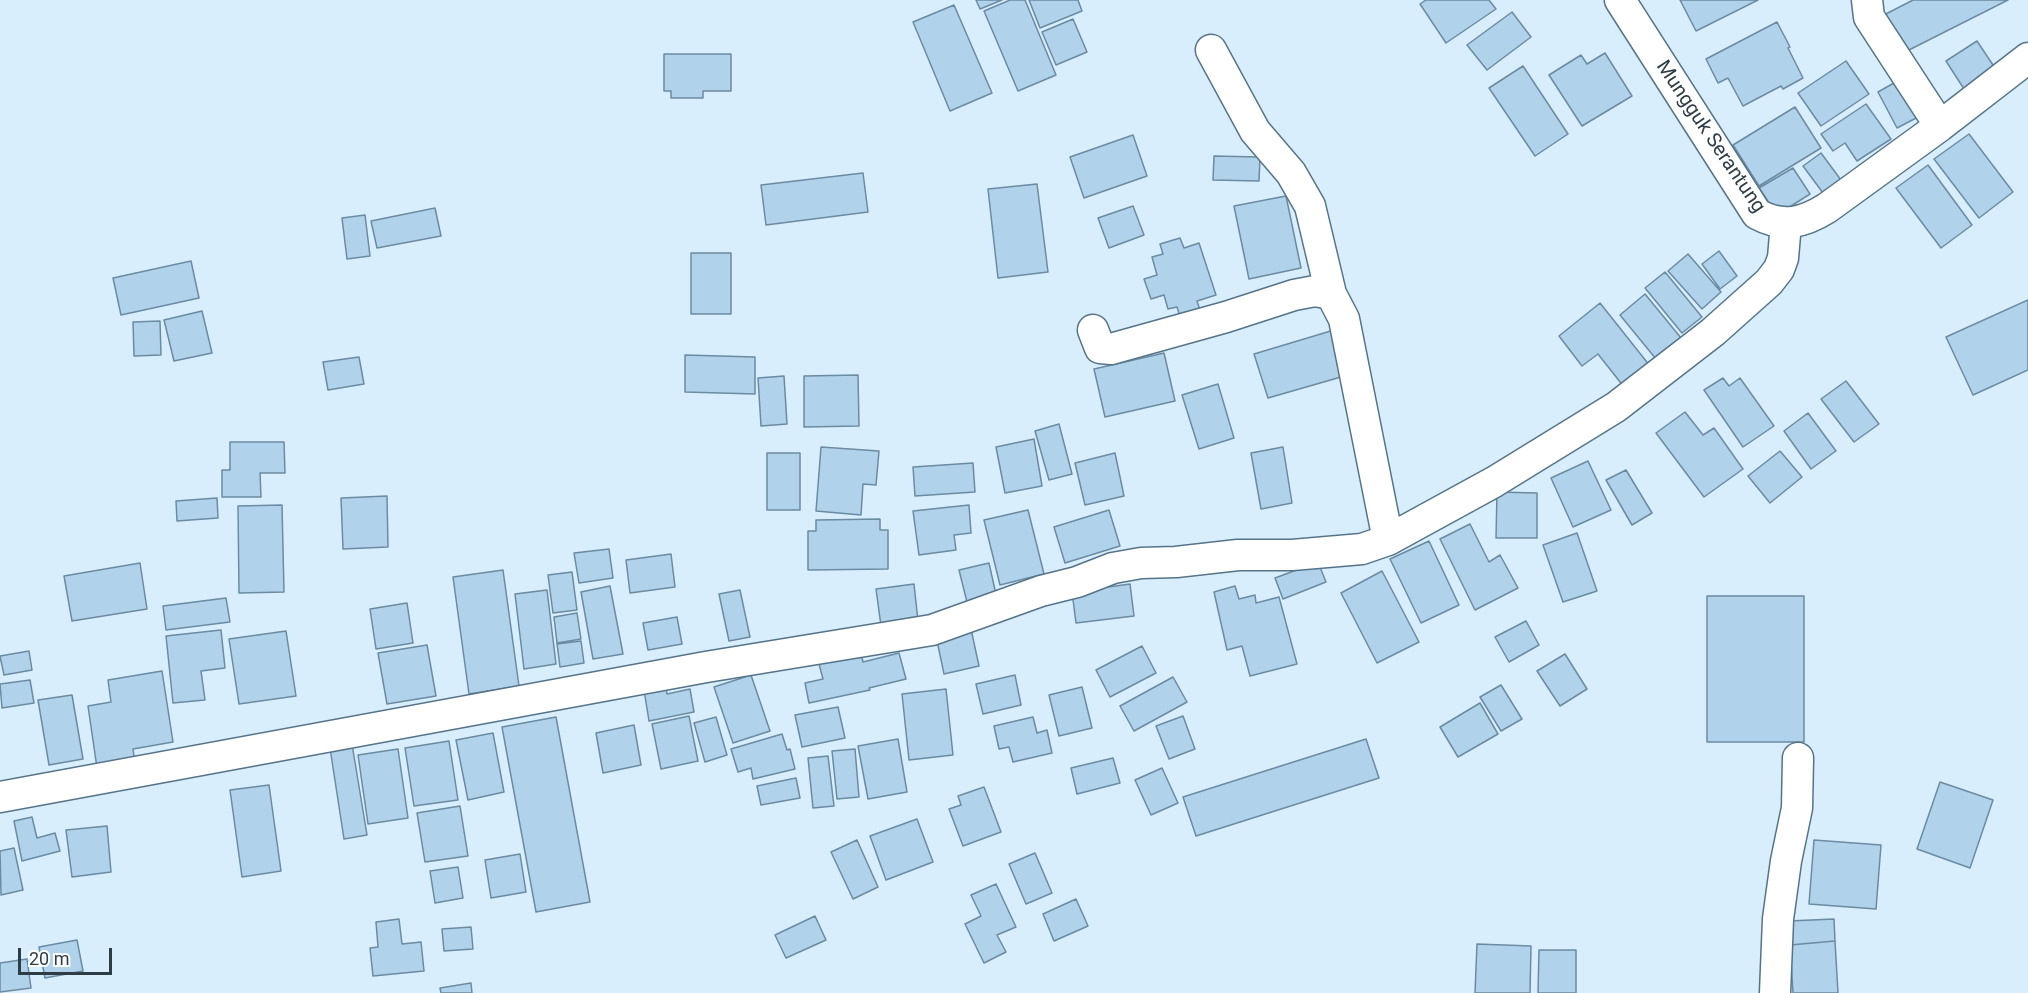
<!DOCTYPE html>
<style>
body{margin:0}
#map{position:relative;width:2028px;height:993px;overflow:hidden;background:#d9eefd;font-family:Roboto,sans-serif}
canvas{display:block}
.scale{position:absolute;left:18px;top:948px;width:94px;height:27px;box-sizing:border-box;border:3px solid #2e3c46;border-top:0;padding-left:8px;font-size:18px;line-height:21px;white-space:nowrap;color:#2e3c46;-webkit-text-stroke:4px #fff;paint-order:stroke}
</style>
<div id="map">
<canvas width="2028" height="993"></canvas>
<div class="scale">20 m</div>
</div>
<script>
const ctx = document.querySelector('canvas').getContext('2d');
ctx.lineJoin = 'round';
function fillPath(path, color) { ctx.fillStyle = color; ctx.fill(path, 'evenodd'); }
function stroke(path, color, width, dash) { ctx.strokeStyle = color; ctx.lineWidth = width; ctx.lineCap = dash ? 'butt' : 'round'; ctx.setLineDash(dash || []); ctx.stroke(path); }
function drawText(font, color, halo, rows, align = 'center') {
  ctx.font = font + ' Roboto,sans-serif'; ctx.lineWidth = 5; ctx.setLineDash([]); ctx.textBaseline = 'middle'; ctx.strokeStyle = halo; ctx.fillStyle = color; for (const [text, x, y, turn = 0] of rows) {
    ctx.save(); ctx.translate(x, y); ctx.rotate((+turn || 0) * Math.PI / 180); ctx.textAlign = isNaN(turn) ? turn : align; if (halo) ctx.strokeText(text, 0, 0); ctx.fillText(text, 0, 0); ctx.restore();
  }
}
const building = new Path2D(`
 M 976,0 L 1002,0 L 980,9 Z
 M 1010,0 L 1025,0 L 1056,75 L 1018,91 L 984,11 Z
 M 1029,0 L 1078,0 L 1082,11 L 1040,28 Z
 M 1426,0 L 1489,0 L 1496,9 L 1446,43 L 1420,4 Z
 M 1680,0 L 1758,0 L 1696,31 Z
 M 1913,0 L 2008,0 L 1899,55 L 1880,17 Z
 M 954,5 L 992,93 L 950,111 L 913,22 Z
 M 1512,12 L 1531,37 L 1487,70 L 1467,45 Z
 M 1073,19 L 1087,52 L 1056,65 L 1042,32 Z
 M 1777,22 L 1790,47 L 1788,48 L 1803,78 L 1783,89 L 1781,86 L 1743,106 L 1728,78 L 1718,83 L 1706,59 Z
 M 1977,41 L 1997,71 L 1966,92 L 1946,61 Z
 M 1605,53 L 1632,96 L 1582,126 L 1549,75 L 1581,55 L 1587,64 Z
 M 664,54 L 731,54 L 731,91 L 703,91 L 703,98 L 671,98 L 671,91 L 664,91 Z
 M 1846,61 L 1869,94 L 1821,126 L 1798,93 Z
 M 1523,66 L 1568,134 L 1535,156 L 1489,88 Z
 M 1901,79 L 1920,116 L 1897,128 L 1878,92 Z
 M 1866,104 L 1891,139 L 1857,161 L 1845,143 L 1833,151 L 1821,134 Z
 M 1795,107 L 1821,148 L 1759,186 L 1733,145 Z
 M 1969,134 L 2013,192 L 1979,218 L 1934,159 Z
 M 1133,135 L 1147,176 L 1084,198 L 1070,157 Z
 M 1821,153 L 1841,180 L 1823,193 L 1803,166 Z
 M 1214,156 L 1260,157 L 1259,181 L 1213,180 Z
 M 1928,165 L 1972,225 L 1941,248 L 1896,188 Z
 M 1793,168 L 1810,194 L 1777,215 L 1759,188 Z
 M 863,173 L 868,212 L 766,225 L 761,185 Z
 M 1037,184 L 1048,272 L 998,278 L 988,189 Z
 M 1286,196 L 1301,268 L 1249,279 L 1234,206 Z
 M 1133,206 L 1144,235 L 1109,248 L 1098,218 Z
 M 435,208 L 441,236 L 377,248 L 371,221 Z
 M 365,215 L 370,256 L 347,259 L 342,218 Z
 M 1180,238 L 1184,248 L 1199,243 L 1216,295 L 1197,301 L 1203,319 L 1183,326 L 1177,307 L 1168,309 L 1164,295 L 1151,299 L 1144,279 L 1157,275 L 1152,257 L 1163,254 L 1160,244 Z
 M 1719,251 L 1737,276 L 1720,289 L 1702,264 Z
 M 691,253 L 731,253 L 731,314 L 691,314 Z
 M 1688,254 L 1721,292 L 1702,309 L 1668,271 Z
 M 191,261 L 199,298 L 121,315 L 113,278 Z
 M 1665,272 L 1702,317 L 1682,333 L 1645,288 Z
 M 1645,294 L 1681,338 L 1656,359 L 1620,315 Z
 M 2028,300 L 2028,370 L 1973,395 L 1946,337 Z
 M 1600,303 L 1650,366 L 1624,387 L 1598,354 L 1582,366 L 1559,336 Z
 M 202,311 L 212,353 L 174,361 L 164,320 Z
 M 160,321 L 161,355 L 134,356 L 133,322 Z
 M 1334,330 L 1348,375 L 1268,398 L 1254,354 Z
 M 1164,353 L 1175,401 L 1105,417 L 1094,369 Z
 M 685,355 L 755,357 L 755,394 L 685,392 Z
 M 359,357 L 364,384 L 328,390 L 323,362 Z
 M 858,375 L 859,426 L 804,427 L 804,376 Z
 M 784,376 L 787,424 L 761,426 L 758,378 Z
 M 1723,378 L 1729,386 L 1740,378 L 1774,426 L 1743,447 L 1704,390 Z
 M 1846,381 L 1879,424 L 1854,442 L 1821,399 Z
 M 1218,384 L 1234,438 L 1199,449 L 1182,395 Z
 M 1685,412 L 1703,435 L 1714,428 L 1743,469 L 1704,497 L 1656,433 Z
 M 1808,413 L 1836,451 L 1811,469 L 1784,431 Z
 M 1059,424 L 1072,474 L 1049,480 L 1035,431 Z
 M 1034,439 L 1042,486 L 1005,493 L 996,447 Z
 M 230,442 L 284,442 L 285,473 L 260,473 L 261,497 L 222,497 L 222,470 L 230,470 Z
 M 821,447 L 879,451 L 876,485 L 863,484 L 861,515 L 816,511 Z
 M 1283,447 L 1292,503 L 1261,509 L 1251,453 Z
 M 1780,451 L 1802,477 L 1770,503 L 1748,476 Z
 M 767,453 L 800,453 L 800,510 L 767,510 Z
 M 1115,453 L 1124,496 L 1085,505 L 1075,463 Z
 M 1588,461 L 1611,510 L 1573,527 L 1551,478 Z
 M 973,463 L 975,492 L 915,496 L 913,467 Z
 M 1626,470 L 1652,513 L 1632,525 L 1606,480 Z
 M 1497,492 L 1537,493 L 1537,538 L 1496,538 Z
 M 387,496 L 388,547 L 343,549 L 341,498 Z
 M 217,498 L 218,518 L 177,521 L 176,501 Z
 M 282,505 L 284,592 L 239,593 L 238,506 Z
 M 969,505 L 971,533 L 954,535 L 956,550 L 919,555 L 913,511 Z
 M 1028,510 L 1044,574 L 1000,585 L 984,520 Z
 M 1109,510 L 1120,546 L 1065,563 L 1054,527 Z
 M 880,519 L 880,530 L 888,530 L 888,569 L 808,570 L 808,531 L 816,531 L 816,520 Z
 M 1470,524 L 1489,562 L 1500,555 L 1518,588 L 1475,610 L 1440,539 Z
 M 1577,533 L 1597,591 L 1563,602 L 1543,545 Z
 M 1429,541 L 1459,605 L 1421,623 L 1390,559 Z
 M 609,549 L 613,578 L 579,583 L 574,553 Z
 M 671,554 L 675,587 L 630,593 L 626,560 Z
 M 1318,562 L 1326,582 L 1283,599 L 1275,578 Z
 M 140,563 L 147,609 L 72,621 L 64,576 Z
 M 989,563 L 997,599 L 968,606 L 959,570 Z
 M 503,570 L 519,686 L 469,694 L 453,577 Z
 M 1382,571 L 1419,642 L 1377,663 L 1341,593 Z
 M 572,572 L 577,610 L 553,613 L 548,575 Z
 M 914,584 L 918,621 L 881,626 L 876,589 Z
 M 1130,584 L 1134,616 L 1076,623 L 1072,592 Z
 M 610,586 L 623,654 L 593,659 L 581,592 Z
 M 1235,586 L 1239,599 L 1255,595 L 1256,603 L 1279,597 L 1297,664 L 1250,676 L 1242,646 L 1227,650 L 1214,592 Z
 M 547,590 L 556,664 L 524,669 L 515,594 Z
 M 740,590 L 750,637 L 729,641 L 719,594 Z
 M 1707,596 L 1804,596 L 1804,742 L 1707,742 Z
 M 226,598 L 230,622 L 166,630 L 163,606 Z
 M 407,603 L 413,643 L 376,649 L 370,609 Z
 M 577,613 L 581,639 L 557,643 L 554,617 Z
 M 677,617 L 682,644 L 648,650 L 643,623 Z
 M 1526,621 L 1539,645 L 1509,662 L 1495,637 Z
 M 971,629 L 979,666 L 944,674 L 936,636 Z
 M 221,630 L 225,668 L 201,671 L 205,700 L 173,703 L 166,636 Z
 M 286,631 L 296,696 L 239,704 L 229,639 Z
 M 581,641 L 584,663 L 560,667 L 557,644 Z
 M 427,645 L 436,696 L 387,704 L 378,653 Z
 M 1142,646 L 1156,673 L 1110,697 L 1096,670 Z
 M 29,651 L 32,670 L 4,675 L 0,656 Z
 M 899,653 L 906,679 L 869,688 L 870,690 L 809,703 L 805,683 L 823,679 L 819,664 L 861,654 L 863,662 Z
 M 1565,654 L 1587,689 L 1560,706 L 1537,671 Z
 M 162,671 L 173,742 L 133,749 L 135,763 L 97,768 L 88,706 L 111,702 L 108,680 Z
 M 751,675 L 770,731 L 733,743 L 714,687 Z
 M 1015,675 L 1021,705 L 983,714 L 976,684 Z
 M 1173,677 L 1187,702 L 1134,731 L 1120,706 Z
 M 30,680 L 34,703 L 2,708 L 0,684 Z
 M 1501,685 L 1522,719 L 1501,731 L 1480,697 Z
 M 666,686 L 667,694 L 690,689 L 694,712 L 649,721 L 644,690 Z
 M 1082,687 L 1092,728 L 1059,736 L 1049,695 Z
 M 946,689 L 953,755 L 909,760 L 902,694 Z
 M 72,695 L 83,759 L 49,765 L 38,700 Z
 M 1480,703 L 1498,734 L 1458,757 L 1440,727 Z
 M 838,707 L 845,738 L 802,747 L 795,715 Z
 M 689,716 L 698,761 L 661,769 L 652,724 Z
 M 1183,716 L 1195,749 L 1169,759 L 1156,726 Z
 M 556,717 L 590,902 L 536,912 L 502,727 Z
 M 716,717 L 727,755 L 705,762 L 694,723 Z
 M 1033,717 L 1037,733 L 1047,730 L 1052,753 L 1013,762 L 1009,747 L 999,749 L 994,726 Z
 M 634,725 L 641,765 L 603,773 L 596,733 Z
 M 493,733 L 504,792 L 468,800 L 456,740 Z
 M 782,734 L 787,750 L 790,749 L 795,769 L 753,779 L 751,768 L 738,772 L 731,749 Z
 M 898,739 L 907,792 L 868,799 L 858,746 Z
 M 1366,739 L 1379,778 L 1196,836 L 1183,797 Z
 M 449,741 L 458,800 L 414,806 L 405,748 Z
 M 352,744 L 367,835 L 344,839 L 330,748 Z
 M 398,749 L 408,818 L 368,824 L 358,755 Z
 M 855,749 L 859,797 L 837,799 L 832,751 Z
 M 828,756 L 834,806 L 813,808 L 808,758 Z
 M 1113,758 L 1120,783 L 1077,794 L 1071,768 Z
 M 1162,768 L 1178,803 L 1151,815 L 1135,780 Z
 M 796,778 L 800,798 L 761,805 L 757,786 Z
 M 1940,782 L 1993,800 L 1970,868 L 1917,849 Z
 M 269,785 L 281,871 L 242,877 L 230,790 Z
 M 984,787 L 1001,832 L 963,846 L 949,809 L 961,805 L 958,796 Z
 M 460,806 L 468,856 L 425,862 L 417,813 Z
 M 32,817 L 37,838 L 55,833 L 60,851 L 22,861 L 14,821 Z
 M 917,819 L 933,862 L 886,880 L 870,836 Z
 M 107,826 L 111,872 L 72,877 L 66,830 Z
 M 857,840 L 878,887 L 853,899 L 831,852 Z
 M 1814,840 L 1881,845 L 1876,909 L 1809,904 Z
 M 14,848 L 23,890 L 1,895 L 0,851 Z
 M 1035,853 L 1052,893 L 1026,904 L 1009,864 Z
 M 520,854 L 526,892 L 491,898 L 485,860 Z
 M 458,867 L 463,898 L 435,903 L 430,871 Z
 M 996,884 L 1016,927 L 997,935 L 1006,952 L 984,963 L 965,924 L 981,916 L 971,895 Z
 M 1076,899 L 1088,926 L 1054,941 L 1043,914 Z
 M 815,916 L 826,940 L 786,958 L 775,935 Z
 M 399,919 L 402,944 L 421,942 L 424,971 L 373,976 L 370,948 L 378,947 L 376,922 Z
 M 1834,919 L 1835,941 L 1790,945 L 1789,921 Z
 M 471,927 L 473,949 L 444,951 L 442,929 Z
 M 77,940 L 83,971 L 45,978 L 39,947 Z
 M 1835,941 L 1838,993 L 1793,993 L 1790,945 Z
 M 1477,944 L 1531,946 L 1530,993 L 1475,993 Z
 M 1539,950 L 1576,950 L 1576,993 L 1538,993 Z
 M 27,959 L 31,988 L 0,992 L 0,963 Z
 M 471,983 L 472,993 L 441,993 L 440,988 Z`);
fillPath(building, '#b0d2eb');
stroke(building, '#6b8ba2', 1.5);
const minor = new Path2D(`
 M 1620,0 L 1757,214 C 1783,228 1803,223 1827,208 L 1940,126 L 2028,58
 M 1867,0 L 1869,17 L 1940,126
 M 1211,50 L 1255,131 L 1291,173 L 1310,206 L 1331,294
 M 1093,330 L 1100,348 L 1111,349 L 1226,317 L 1294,295 L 1315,291 L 1331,294 L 1344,319 L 1388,540
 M 0,797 L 706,667 L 932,630 L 1041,591 L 1077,582 L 1113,568 L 1141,563 L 1176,562 L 1238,555 L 1292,555 L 1362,549 L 1388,540 L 1494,482 L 1616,407 L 1713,332 L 1769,282 L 1779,269 L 1783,258 L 1786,223
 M 1775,993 L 1778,919 L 1786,861 L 1797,808 L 1798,758`);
stroke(minor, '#55748a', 33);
stroke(minor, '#fff', 30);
drawText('20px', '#2e3c46', '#fff', [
 ["Mungguk Serantung",1710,137,56]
]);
</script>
